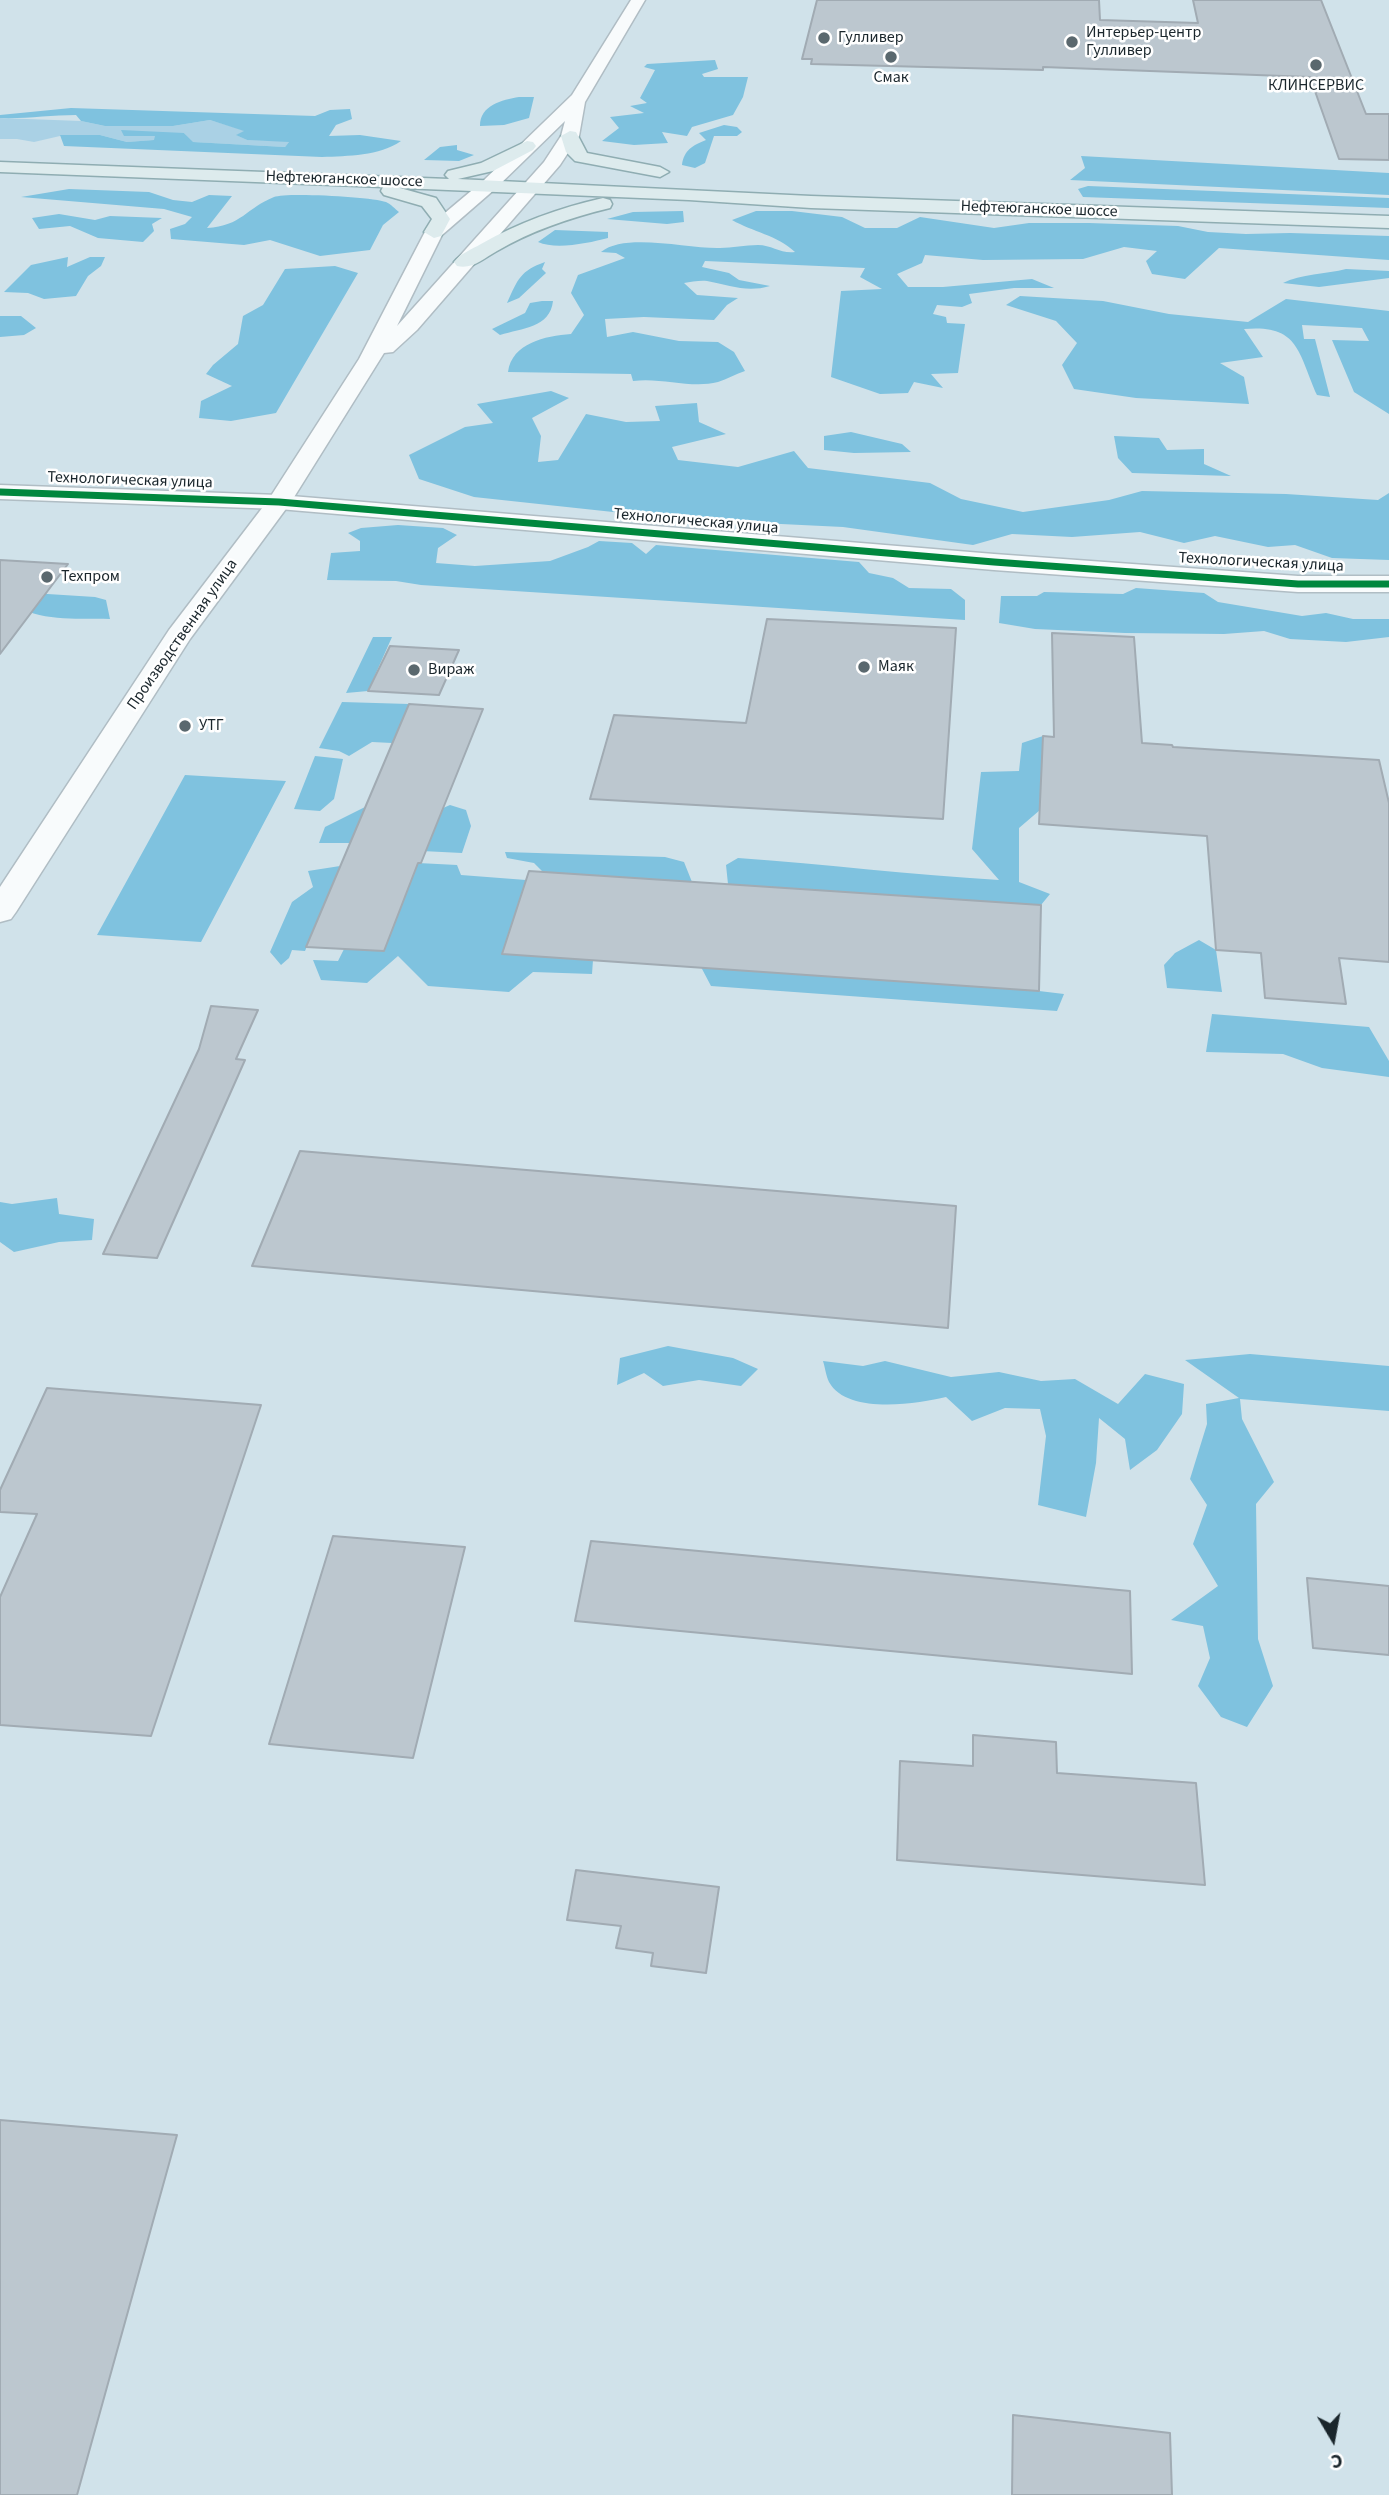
<!DOCTYPE html>
<meta charset="utf-8">
<style>
body{margin:0}
#map{position:relative;width:1389px;height:2495px;overflow:hidden;background:#d0e2ea;font-family:"Source Sans 3",sans-serif}
canvas{display:block}
.north{position:absolute;left:1298px;top:2404px;width:70px;height:70px;-webkit-text-stroke:5px #fff;paint-order:stroke;rotate:170deg;font-size:19px;font-weight:700;line-height:28px;text-align:center;color:#1a262c}
.north::after{content:'';display:block;margin:auto;width:24px;height:32px;background:#1a262c;clip-path:polygon(50% 0,100% 100%,50% 72%,0 100%)}
</style>
<div id="map">
<canvas width="1389" height="2495"></canvas>
<div class="north">С</div>
</div>
<script>
const ctx = document.querySelector('canvas').getContext('2d');
ctx.lineJoin = 'round';
function fillPath(path, color) { ctx.fillStyle = color; ctx.fill(path, 'evenodd'); }
function stroke(path, color, width, dash) { ctx.strokeStyle = color; ctx.lineWidth = width; ctx.lineCap = dash ? 'butt' : 'round'; ctx.setLineDash(dash || []); ctx.stroke(path); }
function drawText(font, color, halo, rows, align = 'center') {
  ctx.font = font + ' "Source Sans 3",sans-serif'; ctx.lineWidth = 5; ctx.setLineDash([]); ctx.textBaseline = 'middle'; ctx.strokeStyle = halo; ctx.fillStyle = color; for (const [text, x, y, turn = 0] of rows) {
    ctx.save(); ctx.translate(x, y); ctx.rotate((+turn || 0) * Math.PI / 180); ctx.textAlign = isNaN(turn) ? turn : align; if (halo) ctx.strokeText(text, 0, 0); ctx.fillText(text, 0, 0); ctx.restore();
  }
}
fillPath(new Path2D(`
 M 0,118 L 81,121 L 105,126 L 173,126 L 210,120 L 246,131 L 237,135 L 247,140 L 290,141 L 285,147 L 192,142 L 184,133 L 124,136 L 155,136 L 155,140 L 127,142 L 100,135 L 60,136 L 34,142 L 17,139 L 0,139 Z`), '#aad1e5');
fillPath(new Path2D(`
 M 715,60 L 718,69 L 702,74 L 704,77 L 748,77 L 743,97 L 733,115 L 692,127 L 687,136 L 662,132 L 668,143 L 634,145 L 602,141 L 619,128 L 610,117 L 644,113 L 630,106 L 647,103 L 640,98 L 655,70 L 644,67 L 647,64 Z
 M 519,97 L 534,97 L 529,118 L 504,125 L 480,126 C 480,105 502,100 519,97 Z
 M 71,108 L 315,116 L 330,110 L 350,109 L 352,119 L 336,125 L 329,136 L 360,135 L 401,141 C 379,156 348,156 322,157 L 64,146 L 60,135 L 100,135 L 127,142 L 154,140 L 155,136 L 124,136 L 121,130 L 184,133 L 193,142 L 285,147 L 289,142 L 247,140 L 236,135 L 244,131 L 210,120 L 173,126 L 105,126 L 81,121 L 76,115 C 50,115 26,119 0,118 L 0,115 Z
 M 724,125 L 737,127 L 742,132 L 737,136 L 714,136 L 705,163 L 695,168 L 682,165 C 684,150 693,145 706,140 L 699,133 Z
 M 457,145 L 457,150 L 474,155 L 459,161 L 424,160 L 440,147 Z
 M 1081,156 L 1389,173 L 1389,195 L 1070,180 L 1085,168 Z
 M 1088,186 L 1389,198 L 1389,208 L 1083,197 L 1078,189 Z
 M 69,189 L 149,192 L 173,200 L 192,202 L 209,195 L 232,196 L 207,228 C 242,226 246,208 274,197 C 286,192 373,197 386,202 C 391,204 395,209 399,212 L 383,225 L 370,250 L 320,256 L 270,240 L 244,245 L 171,239 L 170,229 L 185,224 L 192,217 L 164,209 L 21,197 Z
 M 683,211 L 684,222 L 667,224 L 607,219 L 633,212 Z
 M 756,211 L 792,211 L 842,217 L 865,228 L 897,228 L 920,217 L 994,228 L 1029,223 L 1089,223 L 1178,226 L 1208,232 L 1246,234 L 1290,233 L 1389,236 L 1389,260 L 1219,248 L 1185,279 L 1152,274 L 1146,261 L 1157,251 L 1124,247 L 1083,259 L 983,260 L 925,255 L 922,263 L 897,274 L 908,287 L 943,287 L 1032,279 L 1054,288 L 1014,288 L 969,294 L 972,303 L 962,307 L 937,305 L 933,314 L 946,317 L 947,323 L 965,324 L 958,373 L 931,374 L 943,388 L 914,382 L 908,393 L 880,394 L 831,377 L 841,291 L 882,289 L 860,277 L 865,268 L 705,261 L 702,267 L 729,273 L 739,280 L 770,286 C 746,293 730,285 707,281 C 700,280 691,282 684,283 L 697,295 L 738,298 L 727,305 L 714,320 L 644,317 L 605,319 L 607,337 L 633,332 L 679,341 L 718,342 L 734,352 L 745,371 C 736,374 727,379 718,382 C 691,389 661,377 633,381 L 631,374 L 508,372 C 512,343 545,336 571,334 L 584,315 L 571,293 L 578,275 L 625,258 L 616,253 L 601,252 C 625,232 689,249 720,248 C 732,248 745,245 758,245 C 772,245 781,254 795,252 C 777,235 753,232 732,220 Z
 M 59,214 L 95,220 L 110,216 L 162,218 L 152,224 L 154,231 L 143,242 L 98,238 L 70,226 L 39,229 L 32,218 Z
 M 555,230 L 608,232 L 608,238 C 589,243 556,250 538,242 Z
 M 68,257 L 67,267 L 90,257 L 105,257 L 101,266 L 88,276 L 76,296 L 44,299 L 28,293 L 4,292 L 31,265 Z
 M 545,262 L 542,269 L 546,273 L 519,298 L 507,303 C 518,279 520,271 545,262 Z
 M 335,266 L 358,273 L 276,413 L 231,421 L 199,418 L 201,401 L 232,386 L 206,374 L 213,365 L 238,344 L 243,316 L 263,305 L 285,269 Z
 M 1346,269 L 1389,271 L 1389,278 L 1319,287 L 1283,283 C 1300,274 1327,274 1346,269 Z
 M 1020,296 L 1103,301 L 1169,314 L 1248,322 L 1286,299 L 1389,311 L 1389,414 L 1354,392 L 1332,340 L 1369,341 L 1362,328 L 1302,325 L 1304,339 L 1315,339 L 1330,397 L 1317,395 C 1298,352 1299,324 1244,329 L 1263,357 L 1220,363 L 1244,377 L 1249,404 L 1136,398 L 1074,389 L 1062,365 L 1077,343 L 1056,321 L 1006,305 Z
 M 542,301 L 553,301 C 550,328 522,328 500,335 L 492,329 L 525,313 L 530,303 Z
 M 0,316 L 21,316 L 36,328 L 24,335 L 0,337 Z
 M 551,391 L 569,398 L 532,418 L 541,436 L 538,462 L 558,460 L 586,414 L 626,422 L 660,421 L 655,406 L 697,403 L 699,422 L 726,434 L 672,447 L 678,460 L 738,467 L 794,451 L 808,468 L 930,483 L 961,499 L 1023,512 L 1109,500 L 1142,491 L 1286,494 L 1378,500 L 1389,493 L 1389,560 L 1332,558 L 1295,545 L 1268,547 L 1215,536 L 1184,543 L 1140,532 L 1072,537 L 1012,534 L 973,545 L 843,527 L 678,519 L 474,497 L 419,479 L 409,455 L 465,427 L 493,423 L 477,404 Z
 M 851,432 L 902,444 L 911,452 L 854,453 L 824,450 L 824,436 Z
 M 1114,436 L 1159,438 L 1167,450 L 1204,449 L 1204,464 L 1231,476 L 1132,473 L 1118,458 Z
 M 398,525 L 443,528 L 457,535 L 438,548 L 436,563 L 475,566 L 550,561 L 588,547 L 599,541 L 632,543 L 646,554 L 656,545 L 859,562 L 869,573 L 893,578 L 909,588 L 951,589 L 965,600 L 965,620 L 421,585 L 396,581 L 327,580 L 331,553 L 360,551 L 360,541 L 348,533 L 361,528 Z
 M 1136,588 L 1204,593 L 1218,602 L 1302,616 L 1326,613 L 1353,619 L 1389,619 L 1389,637 L 1346,642 L 1290,639 L 1264,631 L 1224,634 L 1125,633 L 1035,629 L 999,623 L 1001,596 L 1037,596 L 1044,592 L 1123,594 Z
 M 0,591 L 95,597 L 106,600 L 110,619 C 73,618 25,624 0,591 Z
 M 373,637 L 392,637 L 368,691 L 346,693 Z
 M 342,702 L 409,704 L 392,743 L 372,742 L 349,756 L 339,751 L 319,748 Z
 M 1043,736 L 1040,810 L 1019,828 L 1019,882 L 1050,894 L 1041,905 L 728,884 L 726,865 L 738,858 C 825,864 912,875 999,880 L 972,849 L 981,772 L 1019,771 L 1022,743 Z
 M 315,756 L 343,759 L 334,799 L 320,811 L 294,809 Z
 M 185,775 L 286,781 L 201,942 L 97,935 Z
 M 450,805 L 466,810 L 471,826 L 462,853 L 422,851 L 427,815 Z
 M 365,807 L 350,843 L 319,843 L 325,827 Z
 M 505,852 L 665,857 L 684,862 L 692,882 L 543,872 L 534,863 L 507,858 Z
 M 418,863 L 457,865 L 461,875 L 526,880 L 502,954 L 593,960 L 592,974 L 533,972 L 509,992 L 428,986 L 398,956 L 367,983 L 321,980 L 313,960 L 338,961 L 344,949 L 384,951 Z
 M 340,866 L 305,951 L 292,950 L 289,958 L 281,965 L 270,952 L 292,902 L 313,887 L 308,871 Z
 M 1199,940 L 1216,950 L 1222,992 L 1167,988 L 1164,965 L 1175,953 Z
 M 701,967 L 1039,991 L 1064,994 L 1057,1011 L 711,986 Z
 M 1212,1014 L 1369,1027 L 1389,1061 L 1389,1077 L 1322,1068 L 1283,1054 L 1206,1052 Z
 M 57,1198 L 59,1214 L 94,1219 L 92,1240 L 59,1242 L 14,1252 L 0,1242 L 0,1202 L 12,1204 Z
 M 668,1346 L 733,1358 L 758,1369 L 741,1386 L 699,1380 L 663,1386 L 644,1373 L 617,1385 L 620,1358 Z
 M 1250,1354 L 1389,1366 L 1389,1411 L 1240,1399 L 1242,1419 L 1274,1482 L 1256,1504 L 1258,1639 L 1273,1686 L 1247,1727 L 1221,1717 L 1198,1686 L 1210,1658 L 1203,1626 L 1171,1620 L 1218,1586 L 1193,1544 L 1207,1505 L 1190,1479 L 1207,1424 L 1206,1404 L 1239,1398 L 1185,1360 Z
 M 823,1361 L 863,1366 L 885,1361 L 951,1377 L 999,1372 L 1041,1381 L 1075,1379 L 1118,1404 L 1145,1374 L 1184,1384 L 1182,1414 L 1157,1450 L 1130,1470 L 1125,1439 L 1099,1418 L 1096,1463 L 1086,1517 L 1038,1505 L 1046,1436 L 1040,1409 L 1005,1408 L 972,1421 L 946,1397 C 917,1404 847,1415 829,1382 C 826,1376 825,1367 823,1361 Z`), '#7fc2df');
const building = new Path2D(`
 M 817,0 L 1099,0 L 1100,20 L 1198,23 L 1193,0 L 1321,0 L 1366,114 L 1389,114 L 1389,160 L 1339,159 L 1310,77 L 1043,67 L 1043,70 L 811,64 L 812,59 L 802,59 Z
 M 0,560 L 68,564 L 0,654 Z
 M 767,619 L 956,628 L 943,819 L 590,799 L 614,715 L 746,723 Z
 M 1052,633 L 1134,637 L 1142,743 L 1172,745 L 1173,747 L 1379,760 L 1389,803 L 1389,962 L 1339,958 L 1346,1004 L 1265,998 L 1261,953 L 1216,950 L 1207,836 L 1039,824 L 1043,736 L 1054,737 Z
 M 390,646 L 459,650 L 439,695 L 368,691 Z
 M 409,704 L 483,709 L 421,863 L 418,863 L 384,951 L 306,947 Z
 M 529,871 L 1041,905 L 1039,991 L 502,954 Z
 M 211,1006 L 258,1010 L 236,1059 L 245,1060 L 157,1258 L 103,1254 L 199,1049 Z
 M 300,1151 L 956,1206 L 948,1328 L 252,1266 Z
 M 47,1388 L 261,1405 L 151,1736 L 0,1725 L 0,1597 L 37,1514 L 0,1512 L 0,1490 Z
 M 333,1536 L 465,1547 L 413,1758 L 269,1744 Z
 M 591,1541 L 1130,1591 L 1132,1674 L 575,1621 Z
 M 1307,1578 L 1389,1586 L 1389,1655 L 1313,1648 Z
 M 973,1735 L 1056,1742 L 1057,1773 L 1196,1783 L 1205,1885 L 897,1860 L 900,1761 L 973,1766 Z
 M 576,1870 L 719,1887 L 706,1973 L 651,1966 L 653,1953 L 616,1948 L 621,1926 L 567,1920 Z
 M 0,2120 L 177,2135 L 77,2495 L 0,2495 Z
 M 1013,2415 L 1170,2433 L 1172,2495 L 1012,2495 Z`);
fillPath(building, '#bcc7cf');
stroke(building, '#a1abb3', 2);
const street = new Path2D(`
 M 0,485 L 279,495 L 994,554 L 1298,576 L 1389,576 L 1389,592 L 1298,592 L 994,570 L 279,509 L 0,499 Z`);
const secondary = new Path2D(`
 M 631,0 L 645,0 L 585,102 L 579,136 L 560,165 L 417,330 L 393,352 L 384,353 L 291,502 L 190,639 L 16,912 L 11,919 L 0,922 L 0,887 L 169,630 L 269,499 L 359,359 L 427,228 L 483,181 L 572,95 ZM 565,121 L 561,136 L 544,162 L 397,326 L 442,235 L 495,189 Z`);
const primary = new Path2D(`
 M 570,131 L 576,132 L 587,153 L 660,167 L 669,172 L 660,177 L 575,161 L 566,152 L 561,136 Z
 M 527,141 L 533,142 L 536,146 L 533,150 L 493,171 L 458,179 L 811,196 L 1389,216 L 1389,228 L 811,208 L 689,200 L 400,188 L 436,198 L 450,219 L 441,236 L 434,238 L 424,232 L 432,219 L 422,206 L 384,195 L 381,191 L 383,187 L 0,172 L 0,162 L 449,179 L 445,175 L 448,171 L 481,163 Z
 M 603,198 L 610,200 L 612,204 L 610,208 C 569,218 533,230 497,251 C 484,258 472,270 457,266 L 454,262 C 460,254 472,249 481,244 C 520,222 559,208 603,198 Z`);
stroke(street, '#b0bdc4', 3);
stroke(secondary, '#b0bdc4', 3);
stroke(primary, '#8fadb2', 3);
fillPath(street, '#f8fbfc');
fillPath(secondary, '#f8fbfc');
fillPath(primary, '#ddebed');
stroke(new Path2D(`
 M 0,492 L 279,502 L 994,562 L 1298,584 L 1389,584`), '#00873e', 7);
for (const [x, y, r, color] of [
 [824,38,7,"#5a686e"],
 [1072,42,7,"#5a686e"],
 [891,57,7,"#5a686e"],
 [1316,65,7,"#5a686e"],
 [47,577,7,"#5a686e"],
 [864,667,7,"#5a686e"],
 [414,670,7,"#5a686e"],
 [185,726,7,"#5a686e"]
]) { const dot = new Path2D(); dot.arc(x, y, r, 0, 2 * Math.PI); ctx.fillStyle = color; ctx.fill(dot); stroke(dot, '#fff', 2.5); }
drawText('16px', '#1a262c', '#fff', [
 ["Интерьер-центр",1086,33],
 ["Гулливер",1086,51],
 ["Гулливер",838,38],
 ["Смак",891,78,"center"],
 ["КЛИНСЕРВИС",1316,86,"center"],
 ["Техпром",61,577],
 ["Маяк",878,667],
 ["Вираж",428,670],
 ["УТГ",199,726]
], 'left');
drawText('16px', '#1a262c', '#fff', [
 ["Нефтеюганское шоссе",344,180,2],
 ["Нефтеюганское шоссе",1039,210,2],
 ["Технологическая улица",130,481,2],
 ["Технологическая улица",696,522,5],
 ["Технологическая улица",1261,563,3],
 ["Производственная улица",183,635,-55]
]);
</script>
